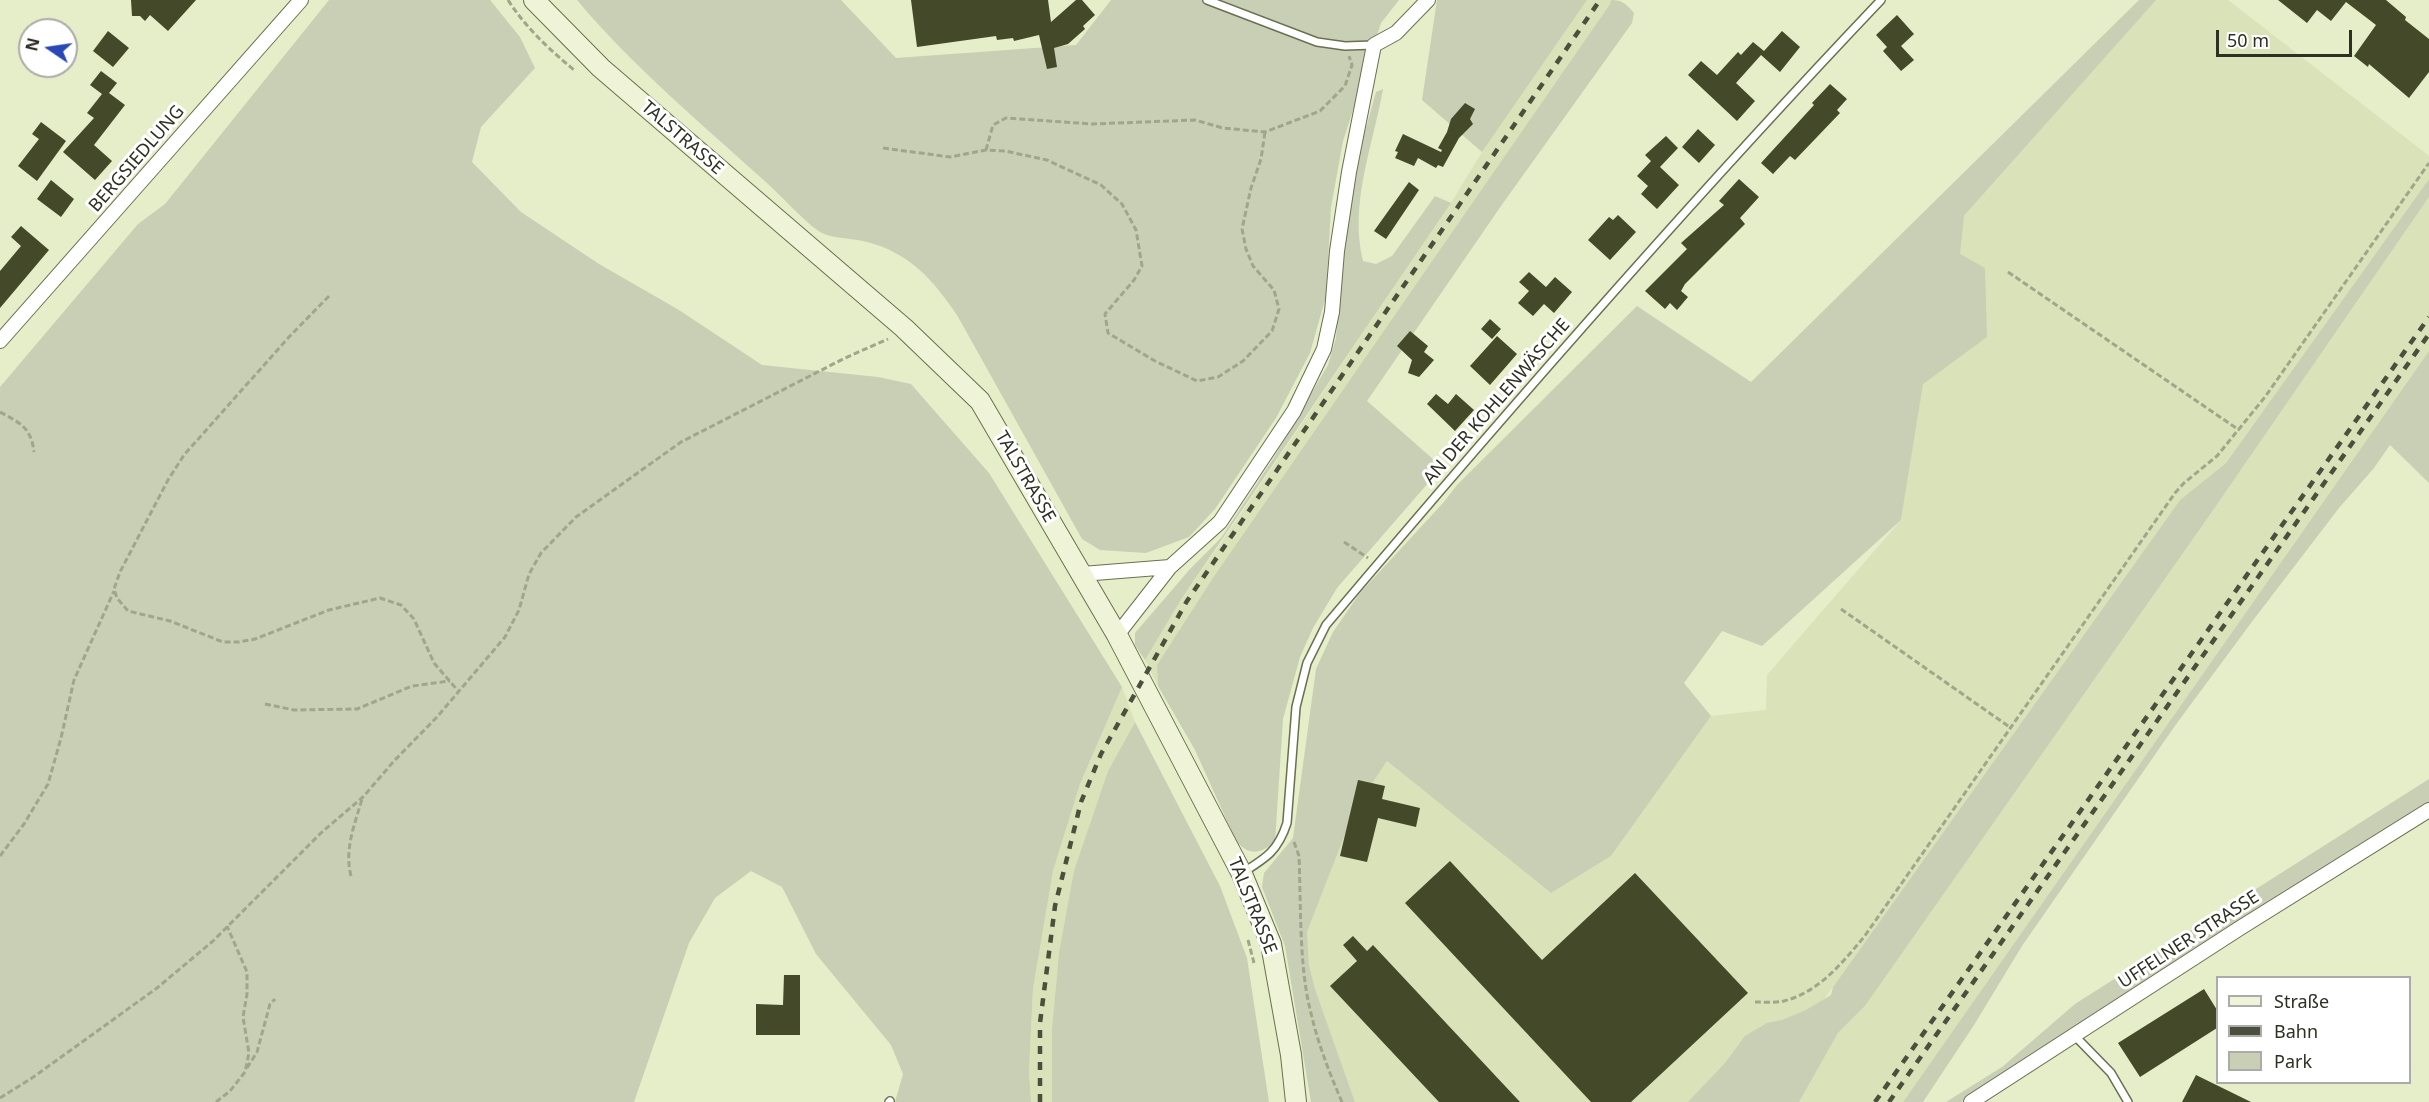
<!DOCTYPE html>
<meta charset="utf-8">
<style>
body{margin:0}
#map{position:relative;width:2429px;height:1102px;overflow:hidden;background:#e5edc9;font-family:"Noto Sans",sans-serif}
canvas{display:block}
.legend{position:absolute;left:2216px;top:976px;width:195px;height:108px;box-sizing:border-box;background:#fff;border:2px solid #abaca7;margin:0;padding:8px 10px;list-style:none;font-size:18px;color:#2d3022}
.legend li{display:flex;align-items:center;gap:12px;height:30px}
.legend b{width:30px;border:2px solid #abaca7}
.north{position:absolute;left:18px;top:18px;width:60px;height:60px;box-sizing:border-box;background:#fff;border:2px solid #abaca7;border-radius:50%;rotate:283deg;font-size:16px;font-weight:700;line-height:24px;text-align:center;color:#2d3022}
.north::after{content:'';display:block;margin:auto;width:21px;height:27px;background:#2a47b7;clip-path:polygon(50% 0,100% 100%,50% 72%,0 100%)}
.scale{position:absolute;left:2216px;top:30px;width:136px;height:27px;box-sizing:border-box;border:3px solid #2d3022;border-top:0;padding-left:8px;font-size:18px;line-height:21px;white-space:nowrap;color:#2d3022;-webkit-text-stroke:4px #fff;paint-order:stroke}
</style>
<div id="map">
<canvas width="2429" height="1102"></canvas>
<ul class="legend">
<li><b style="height:8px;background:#eff4d8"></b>Straße</li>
<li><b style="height:8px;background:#4b4f3d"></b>Bahn</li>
<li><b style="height:16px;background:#c9cfb4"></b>Park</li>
</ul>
<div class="north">N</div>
<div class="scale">50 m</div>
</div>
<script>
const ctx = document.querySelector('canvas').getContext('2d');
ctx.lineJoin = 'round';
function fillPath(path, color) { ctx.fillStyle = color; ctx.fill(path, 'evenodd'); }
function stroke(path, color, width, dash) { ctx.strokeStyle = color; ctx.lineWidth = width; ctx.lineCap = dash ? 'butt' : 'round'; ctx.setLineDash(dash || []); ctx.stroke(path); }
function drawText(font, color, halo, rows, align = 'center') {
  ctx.font = font + ' "Noto Sans",sans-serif'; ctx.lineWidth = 6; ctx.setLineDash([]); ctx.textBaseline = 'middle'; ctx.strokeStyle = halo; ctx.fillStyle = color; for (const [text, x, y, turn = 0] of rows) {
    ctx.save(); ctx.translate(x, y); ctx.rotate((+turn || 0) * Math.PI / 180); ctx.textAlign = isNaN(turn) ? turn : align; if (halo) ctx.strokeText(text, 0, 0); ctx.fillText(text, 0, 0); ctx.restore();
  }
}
fillPath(new Path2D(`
 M 1587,0 L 1611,0 L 1610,4 L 1157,665 L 1158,686 L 1145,660 L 1182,598 L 1223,540 L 1451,203 L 1482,152 Z
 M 2155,0 L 2228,0 L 2429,156 L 2429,179 L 2226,463 L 2180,500 L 1808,1022 L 1692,1102 L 1355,1102 L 1315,989 L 1309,965 L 1307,932 L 1355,809 L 1387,761 L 1551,893 L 1611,856 L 1711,716 L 1766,710 L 1767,675 L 1901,520 L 1946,237 Z
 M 2429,197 L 2429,351 L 1903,1102 L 1799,1102 L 1838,1033 L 1865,1006 L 2207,519 Z
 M 1122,687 L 1135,722 L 1108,771 L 1059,953 L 1052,1028 L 1052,1102 L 1031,1102 L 1029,1071 L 1033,989 L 1053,871 L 1080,784 Z`), '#d9e2b8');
fillPath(new Path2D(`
 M 329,0 L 490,0 L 520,37 L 535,68 L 481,127 L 472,162 L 521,212 L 599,264 L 679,310 L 762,365 L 878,377 L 911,384 L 989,473 L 1122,687 L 1080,784 L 1053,871 L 1033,989 L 1029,1071 L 1031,1102 L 895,1102 L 903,1074 L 891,1045 L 816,954 L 782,887 L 751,871 L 715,898 L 689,943 L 634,1102 L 0,1102 L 0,387 L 138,224 L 165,204 Z
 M 577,0 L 841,0 L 896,58 L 1076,45 L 1111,0 L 1399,0 L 1381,23 L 1343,141 L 1331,207 L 1326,296 L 1310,353 L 1276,418 L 1215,509 L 1189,537 L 1146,553 L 1100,550 L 1082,539 L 957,315 C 933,280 910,253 867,242 C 853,238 835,239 822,233 C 811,228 779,194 768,184 C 703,125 633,67 577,0 Z
 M 1437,0 L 1587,0 L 1482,152 L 1422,100 Z
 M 1611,0 C 1623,0 1626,4 1634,13 L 1632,23 L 1501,206 L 1367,401 L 1442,467 L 1337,588 L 1313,628 L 1300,657 L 1283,719 L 1275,842 C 1260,854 1249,856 1236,841 L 1195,750 L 1158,686 L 1157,665 L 1213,578 L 1610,4 Z
 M 2139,0 L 2156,0 L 1964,216 L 1960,254 L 1985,268 L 1987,337 L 1923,384 L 1901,520 L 1762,646 L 1722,631 L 1684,683 L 1711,716 L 1611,856 L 1551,893 L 1387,761 L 1355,809 L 1307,932 L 1309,965 L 1315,989 L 1355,1102 L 1311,1102 L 1285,946 L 1262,887 L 1264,873 L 1293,838 L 1316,669 L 1333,632 L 1360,593 L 1443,503 L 1457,485 L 1637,306 L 1751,382 Z
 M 1383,89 C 1373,146 1349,203 1363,261 L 1376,264 L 1392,256 L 1435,196 L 1451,203 L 1182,598 L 1145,660 L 1135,645 L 1135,633 L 1190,569 L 1221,538 L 1273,459 L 1328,365 L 1336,338 L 1343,237 L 1354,171 L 1376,92 Z
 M 2429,179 L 2429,197 L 2207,519 L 1865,1006 L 1838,1033 L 1799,1102 L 1688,1102 L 1725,1063 L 1745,1036 L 1767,1023 L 1782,1020 L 1806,1010 L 1831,995 L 1833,987 L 2180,500 L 2226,463 Z
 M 2429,351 L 2429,483 L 2390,445 L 2374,468 L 2339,508 L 2254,619 L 2177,723 L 2022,946 L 1974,1025 L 1923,1102 L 1903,1102 Z
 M 1135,722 L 1220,886 L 1247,958 L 1269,1102 L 1052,1102 L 1052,1028 L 1059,953 L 1074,871 L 1108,771 Z
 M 2429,779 L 2429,804 L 1961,1102 L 1946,1102 L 2002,1067 L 2075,1004 Z`), '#c9cfb4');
fillPath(new Path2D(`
 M 131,0 L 196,0 L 168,31 L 150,15 L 145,21 L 140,16 L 132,16 Z
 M 911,0 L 1048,0 L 1051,22 L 1076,0 L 1082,0 L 1095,15 L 1083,26 L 1085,29 L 1068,44 L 1054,48 L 1057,67 L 1047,69 L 1039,35 L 1014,41 L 1013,38 L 997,40 L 996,36 L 917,47 Z
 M 2278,0 L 2386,0 L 2406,17 L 2405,20 L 2429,39 L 2429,72 L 2409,98 L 2369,64 L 2368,67 L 2354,56 L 2376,25 L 2346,2 L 2331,21 L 2317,10 L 2307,23 Z
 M 1897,15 L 1914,34 L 1901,46 L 1914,60 L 1901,71 L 1883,51 L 1887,47 L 1876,35 Z
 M 108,31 L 129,48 L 113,67 L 93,51 Z
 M 1782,31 L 1800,47 L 1780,72 L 1761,55 L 1736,83 L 1755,101 L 1737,121 L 1688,75 L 1701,61 L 1717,75 L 1738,52 L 1741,55 L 1753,42 L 1764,51 Z
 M 101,71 L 117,83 L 109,93 L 125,105 L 94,145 L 112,161 L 95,180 L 63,152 L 94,118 L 87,113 L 102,94 L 90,85 Z
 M 1830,84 L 1847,99 L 1837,110 L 1840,113 L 1795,160 L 1790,156 L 1773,174 L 1761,163 L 1814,105 L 1812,103 Z
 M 1465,103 L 1475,109 L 1470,119 L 1473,124 L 1459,138 L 1443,167 L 1438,165 L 1436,168 L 1418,158 L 1414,166 L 1395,158 L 1398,152 L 1395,151 L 1403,134 L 1441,152 L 1442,150 L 1438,148 L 1447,132 L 1451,119 Z
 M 41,122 L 66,141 L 37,181 L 18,166 L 39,139 L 32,134 Z
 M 1698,129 L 1715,145 L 1699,163 L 1682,147 Z
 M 1666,136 L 1678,148 L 1660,167 L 1679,185 L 1657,209 L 1641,194 L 1648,186 L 1637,176 L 1651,161 L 1645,155 Z
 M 1739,179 L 1759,197 L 1740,218 L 1745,224 L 1685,284 L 1681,291 L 1688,297 L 1677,310 L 1670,303 L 1665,309 L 1645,291 L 1687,249 L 1681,243 L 1724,205 L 1719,201 Z
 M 51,180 L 74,199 L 61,217 L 37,199 Z
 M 1409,182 L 1419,190 L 1386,239 L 1374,231 Z
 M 1618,215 L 1636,232 L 1610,260 L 1588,240 L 1609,217 L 1613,220 Z
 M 21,226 L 49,250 L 0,308 L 0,271 L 21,246 L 11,237 Z
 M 1529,272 L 1546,287 L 1555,277 L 1572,292 L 1554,313 L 1544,304 L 1533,316 L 1518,303 L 1529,291 L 1519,282 Z
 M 1490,319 L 1501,329 L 1492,339 L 1481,329 Z
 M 1410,331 L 1428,346 L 1424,352 L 1434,360 L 1419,377 L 1408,373 L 1412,360 L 1397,346 Z
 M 1497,336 L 1517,354 L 1490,385 L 1470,366 Z
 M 1436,394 L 1448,404 L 1456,394 L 1474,410 L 1455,431 L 1427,404 Z
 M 1358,780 L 1385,786 L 1382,799 L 1420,808 L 1416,827 L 1378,818 L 1367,862 L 1340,856 Z
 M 1450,861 L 1542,960 L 1635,873 L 1748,993 L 1631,1102 L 1591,1102 L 1405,903 Z
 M 1353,936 L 1367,951 L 1373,945 L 1520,1102 L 1439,1102 L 1330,986 L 1357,961 L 1343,945 Z
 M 784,975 L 800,975 L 800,1035 L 756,1035 L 756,1004 L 783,1005 Z
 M 2204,989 L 2217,1010 L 2217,1028 L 2140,1077 L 2118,1043 Z
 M 2196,1075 L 2251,1102 L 2182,1102 Z`), '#44492a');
const lane = new Path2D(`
 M 1207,0 L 1317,42 L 1345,46 L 1374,45
 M 1242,873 C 1266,858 1278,851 1287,823 L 1296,707 L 1307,663 L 1326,625 C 1506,412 1689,202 1881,0
 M 2074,1035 L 2111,1073 L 2128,1102
 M 889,1102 L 890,1101`);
const street = new Path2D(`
 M 0,341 L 301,0
 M 1082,574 L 1170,567
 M 1117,635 L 1170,567 L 1220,522 L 1294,411 L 1324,349 L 1332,312 L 1337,251 L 1349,172 L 1374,45 L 1396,33 L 1428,0
 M 1971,1102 L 2240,928 L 2429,810`);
const secondary = new Path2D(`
 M 534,0 L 601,68 L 904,328 L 980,401 L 1117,635 L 1242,874 L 1271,944 L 1291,1055 L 1296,1102`);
stroke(lane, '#6a7050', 10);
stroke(street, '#6a7050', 16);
stroke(secondary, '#6a7050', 22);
stroke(new Path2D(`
 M 508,0 C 526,28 549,49 574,70
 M 883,148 L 950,157 L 986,150 L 1005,151 L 1047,160 L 1101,185 L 1122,204 L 1136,230 L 1142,266 L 1134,280 L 1105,314 L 1108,333 L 1155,361 L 1197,381 L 1218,377 L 1243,361 L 1272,331 L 1279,309 L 1274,290 L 1253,266 L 1246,249 L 1242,229 L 1251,188 L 1261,159 L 1265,132
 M 986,150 L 993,125 L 1006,118 L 1092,124 L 1195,120 L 1223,128 L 1265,132 L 1320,111 L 1345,86 L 1352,65 L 1349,56
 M 2008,272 L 2239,430
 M 329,296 L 289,337 L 184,455 L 168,480 L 120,572 L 114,589 L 117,598 L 128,611 L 170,621 L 223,642 L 239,642 L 255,639 L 329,610 L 380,598 L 401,605 L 414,619 L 434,663 L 459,692
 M 0,412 C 20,423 31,427 34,452
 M 1344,542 L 1368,558
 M 1841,609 L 2011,728
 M 265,704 L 294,710 L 357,709 L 412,686 L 450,681
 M 1294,842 L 1299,856 C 1301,903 1299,965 1310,1009 C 1317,1041 1329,1072 1342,1102
 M 0,856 L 24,824 L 48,784 L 61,738 L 74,680 L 114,591
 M 351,876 C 344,849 355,824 362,799
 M 1248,940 L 1254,963
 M 1755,1002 C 1764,1002 1775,1003 1784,1001 C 1819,992 1842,963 1864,937 L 2175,493 L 2184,483 L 2217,456 L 2265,397 L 2429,163
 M 247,1068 L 257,1052 L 270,1004 L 275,999
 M 0,1098 L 32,1078 L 157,988 L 213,941 L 322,832 L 363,797 L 394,761 L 437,717 L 505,637 L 519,610 L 529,574 L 541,553 L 576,517 L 681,442 L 845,358 L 888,339
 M 216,1102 L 230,1091 L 245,1072 L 249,1053 L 243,1017 L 247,994 L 247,972 L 227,926`), '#a0a68a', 3, [6, 3]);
stroke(lane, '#fff', 7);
stroke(street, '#fff', 14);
stroke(secondary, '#eff4d8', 20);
stroke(new Path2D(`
 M 1040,1102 L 1040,1023 L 1055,906 L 1081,802 L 1101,754 L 1187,601 L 1600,0
 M 1875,1102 L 2429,317
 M 1889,1102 L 2429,334`), '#4b4f3d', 4.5, [8, 8]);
drawText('18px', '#2d3022', '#fff', [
 ["TALSTRASSE",682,138,41],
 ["BERGSIEDLUNG",137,159,-49],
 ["AN DER KOHLENWÄSCHE",1497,402,-49],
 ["TALSTRASSE",1025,477,60],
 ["TALSTRASSE",1252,906,68],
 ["UFFELNER STRASSE",2189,940,-33]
]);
</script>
